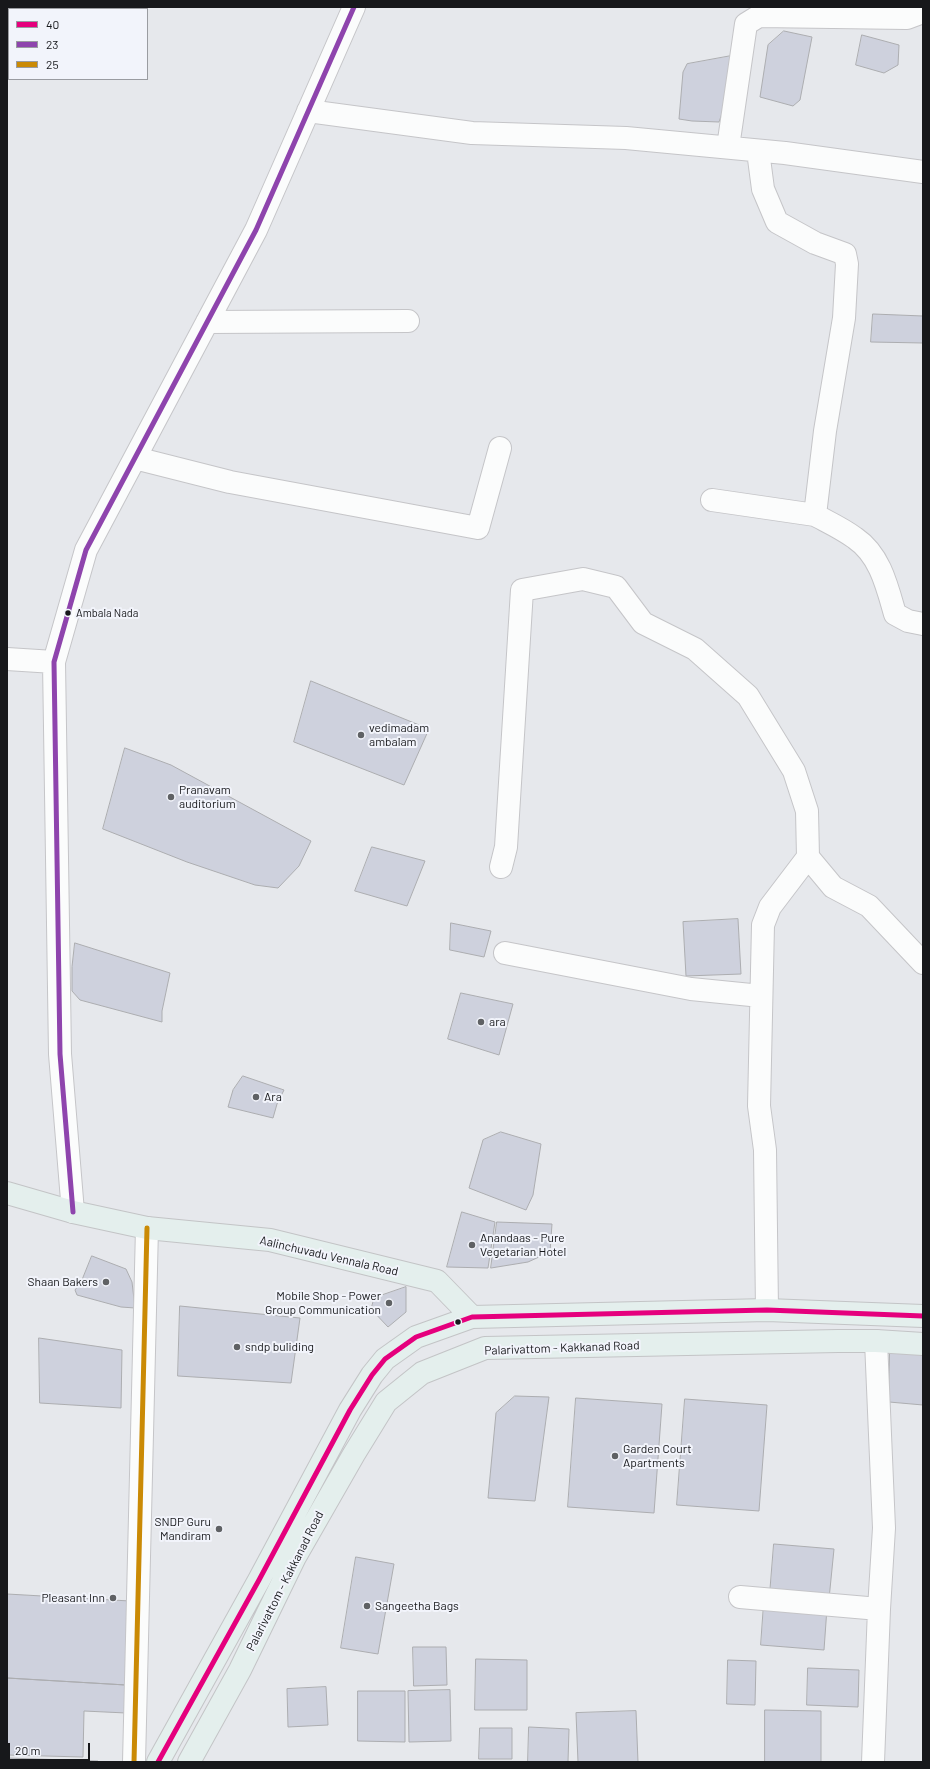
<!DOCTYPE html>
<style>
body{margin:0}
#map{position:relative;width:930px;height:1769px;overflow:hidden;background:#e6e8ec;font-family:Barlow,sans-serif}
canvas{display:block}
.frame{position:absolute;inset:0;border:8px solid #17181b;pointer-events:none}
.legend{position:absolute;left:8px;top:8px;width:140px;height:72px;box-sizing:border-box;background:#f2f4fb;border:1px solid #9a9ca1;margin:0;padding:5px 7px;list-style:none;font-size:12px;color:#17181b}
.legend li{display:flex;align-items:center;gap:8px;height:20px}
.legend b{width:20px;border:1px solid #9a9ca1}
.scale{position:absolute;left:8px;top:1743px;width:82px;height:18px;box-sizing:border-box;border:2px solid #17181b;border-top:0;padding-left:5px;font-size:12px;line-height:14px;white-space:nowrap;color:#17181b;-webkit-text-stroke:3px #f2f4fb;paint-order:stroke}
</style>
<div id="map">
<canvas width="930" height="1769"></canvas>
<div class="frame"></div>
<ul class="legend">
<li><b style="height:5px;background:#e5007d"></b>40</li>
<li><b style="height:5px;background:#8e44ad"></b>23</li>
<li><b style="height:5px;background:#ca8a05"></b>25</li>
</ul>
<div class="scale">20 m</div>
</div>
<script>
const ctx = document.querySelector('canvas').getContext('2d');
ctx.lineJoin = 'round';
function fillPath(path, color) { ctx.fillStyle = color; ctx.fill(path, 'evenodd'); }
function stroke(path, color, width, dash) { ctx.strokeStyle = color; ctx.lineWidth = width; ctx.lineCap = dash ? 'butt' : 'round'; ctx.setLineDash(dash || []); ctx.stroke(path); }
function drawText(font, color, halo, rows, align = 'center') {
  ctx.font = font + ' Barlow,sans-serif'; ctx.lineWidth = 4; ctx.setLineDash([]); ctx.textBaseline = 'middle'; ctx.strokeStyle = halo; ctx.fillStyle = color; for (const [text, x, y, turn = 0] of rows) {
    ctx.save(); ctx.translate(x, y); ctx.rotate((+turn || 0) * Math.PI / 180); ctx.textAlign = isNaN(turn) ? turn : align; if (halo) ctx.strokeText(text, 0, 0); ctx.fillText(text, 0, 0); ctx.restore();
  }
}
const building = new Path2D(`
 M 784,31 L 812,37 L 800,100 L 793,106 L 760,97 L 768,45 Z
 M 862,35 L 899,45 L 898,65 L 884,73 L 856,65 Z
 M 731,56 L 725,105 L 719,122 L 692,121 L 679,119 L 683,72 L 687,64 Z
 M 873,314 L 923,316 L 923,343 L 871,342 Z
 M 311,681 L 429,729 L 404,785 L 294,742 Z
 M 125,748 L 171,765 L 311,841 L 299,866 L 278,888 L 255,885 L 187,862 L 103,829 Z
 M 372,847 L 425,861 L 407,906 L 355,891 Z
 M 738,919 L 741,974 L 686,976 L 683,922 Z
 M 451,923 L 491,931 L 484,957 L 450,950 Z
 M 75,943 L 170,973 L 162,1011 L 162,1022 L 80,1000 L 72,991 L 72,967 Z
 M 461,993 L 513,1004 L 499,1055 L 448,1039 Z
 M 243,1076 L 284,1090 L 277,1104 L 273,1118 L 228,1107 L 233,1090 Z
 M 501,1132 L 541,1144 L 533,1195 L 526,1210 L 469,1188 L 483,1140 Z
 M 462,1212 L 495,1222 L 488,1268 L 447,1267 Z
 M 497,1222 L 552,1224 L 550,1252 L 528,1262 L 491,1268 Z
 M 92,1256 L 126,1269 L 132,1282 L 135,1308 L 121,1307 L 77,1295 L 75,1290 L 81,1282 Z
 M 406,1287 L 406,1312 L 388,1327 L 371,1309 L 374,1298 Z
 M 180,1306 L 300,1318 L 291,1383 L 178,1376 Z
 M 39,1338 L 122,1350 L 121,1408 L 40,1403 Z
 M 890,1349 L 923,1350 L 923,1405 L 889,1402 Z
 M 515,1396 L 549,1397 L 535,1501 L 488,1498 L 496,1413 Z
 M 576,1398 L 662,1404 L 654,1513 L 568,1507 Z
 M 685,1399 L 767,1405 L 759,1511 L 677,1505 Z
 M 774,1544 L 834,1549 L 829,1599 L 770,1594 Z
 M 356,1557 L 394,1564 L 378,1654 L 341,1648 Z
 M 7,1594 L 130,1601 L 126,1685 L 7,1678 Z
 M 764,1603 L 827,1608 L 824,1650 L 761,1645 Z
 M 413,1647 L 446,1647 L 447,1685 L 414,1686 Z
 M 476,1659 L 527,1660 L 527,1710 L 475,1710 Z
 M 728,1660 L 756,1661 L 755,1705 L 727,1704 Z
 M 808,1668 L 859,1670 L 858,1707 L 807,1705 Z
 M 7,1678 L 126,1685 L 126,1713 L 84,1711 L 83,1757 L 7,1755 Z
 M 326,1687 L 328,1725 L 288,1727 L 287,1689 Z
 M 450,1690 L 451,1741 L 409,1742 L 408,1691 Z
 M 358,1691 L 405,1691 L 405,1742 L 358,1741 Z
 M 765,1710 L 821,1711 L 821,1762 L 765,1762 Z
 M 636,1711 L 638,1762 L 578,1762 L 576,1713 Z
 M 529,1727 L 569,1729 L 568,1762 L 528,1762 Z
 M 480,1728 L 512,1728 L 512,1759 L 479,1759 Z
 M 7,1758 L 98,1761 L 97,1762 L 7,1762 Z`);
fillPath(building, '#ced1dd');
stroke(building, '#acadb0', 1);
const minor = new Path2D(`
 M 308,111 L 472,133 L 626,138 L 785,153 L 923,172
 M 728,147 L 746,24 L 759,16 L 907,18 L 923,12 L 923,7
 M 207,322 L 408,321
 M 135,458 L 230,482 L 478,528 L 500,448
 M 712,500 L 815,515 L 825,431 L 844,318 L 847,264 L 845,254 L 815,243 L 777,222 L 763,189 L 758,151
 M 815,515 C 828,522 843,529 855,538 C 880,555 887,586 895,614 L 908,621 L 923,624
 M 7,659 L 54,662
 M 501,867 L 506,847 L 522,590 L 583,579 L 616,587 L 643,623 L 695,649 L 748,696 L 794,771 L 807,811 L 808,857 L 833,887 L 869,906 L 923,963
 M 505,953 L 691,989 L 761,996
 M 73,1212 L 60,1054 L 54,662 L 86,550 L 256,230 L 354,7
 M 767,1310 L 765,1150 L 759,1106 L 763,925 L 770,907 L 808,857
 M 740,1597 L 879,1609
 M 134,1762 L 147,1228
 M 873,1762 L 879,1609 L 884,1528 L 876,1341`);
const major = new Path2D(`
 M 7,1193 L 73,1212 L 147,1228 L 270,1240 L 437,1281 L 472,1317
 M 158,1762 L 259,1580 L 350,1410 L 372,1375 L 385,1359 L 416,1337 L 472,1317 L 767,1310 L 923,1316
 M 189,1762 L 240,1670 L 295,1557 L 354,1454 L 386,1402 L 422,1373 L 485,1348 L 838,1341 L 876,1341 L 923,1344`);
stroke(minor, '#c5c5c8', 24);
stroke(major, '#c3c4c6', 24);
stroke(minor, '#fbfcfc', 22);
stroke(major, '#e4efed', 22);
stroke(new Path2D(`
 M 158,1762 L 259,1580 L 350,1410 L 372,1375 L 385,1359 L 416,1337 L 472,1317 L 767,1310 L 923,1316`), '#e5007d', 5);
stroke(new Path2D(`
 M 73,1212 L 60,1054 L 54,662 L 86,550 L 256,230 L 354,7`), '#8e44ad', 5);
stroke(new Path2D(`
 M 134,1762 L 147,1228`), '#ca8a05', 5);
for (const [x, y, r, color] of [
 [68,613,3.5,"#17181b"],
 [361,735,4,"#5f6164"],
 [171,797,4,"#5f6164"],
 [481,1022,4,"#5f6164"],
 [256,1097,4,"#5f6164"],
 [472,1245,4,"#5f6164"],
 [106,1282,4,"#5f6164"],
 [389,1303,4,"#5f6164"],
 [458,1322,3.5,"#17181b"],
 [237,1347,4,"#5f6164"],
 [615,1456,4,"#5f6164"],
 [219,1529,4,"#5f6164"],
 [113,1598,4,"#5f6164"],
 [367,1606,4,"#5f6164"]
]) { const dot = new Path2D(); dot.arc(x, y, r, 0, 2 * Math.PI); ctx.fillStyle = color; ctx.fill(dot); stroke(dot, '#f2f4fb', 1.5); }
drawText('11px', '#17181b', '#f2f4fb', [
 ["Ambala Nada",76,613]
], 'left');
drawText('12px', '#17181b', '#f2f4fb', [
 ["vedimadam",369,728],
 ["ambalam",369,742],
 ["Pranavam",179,790],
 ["auditorium",179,804],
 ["ara",489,1022],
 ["Ara",264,1097],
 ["Anandaas - Pure",480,1238],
 ["Vegetarian Hotel",480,1252],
 ["Shaan Bakers",98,1282,"right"],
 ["Mobile Shop - Power",381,1296,"right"],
 ["Group Communication",381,1310,"right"],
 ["sndp buliding",245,1347],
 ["Garden Court",623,1449],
 ["Apartments",623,1463],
 ["SNDP Guru",211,1522,"right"],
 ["Mandiram",211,1536,"right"],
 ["Pleasant Inn",105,1598,"right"],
 ["Sangeetha Bags",375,1606]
], 'left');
drawText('12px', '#17181b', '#f2f4fb', [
 ["Aalinchuvadu Vennala Road",329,1256,13],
 ["Palarivattom - Kakkanad Road",562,1348,-2],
 ["Palarivattom - Kakkanad Road",285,1581,-63]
]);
</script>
